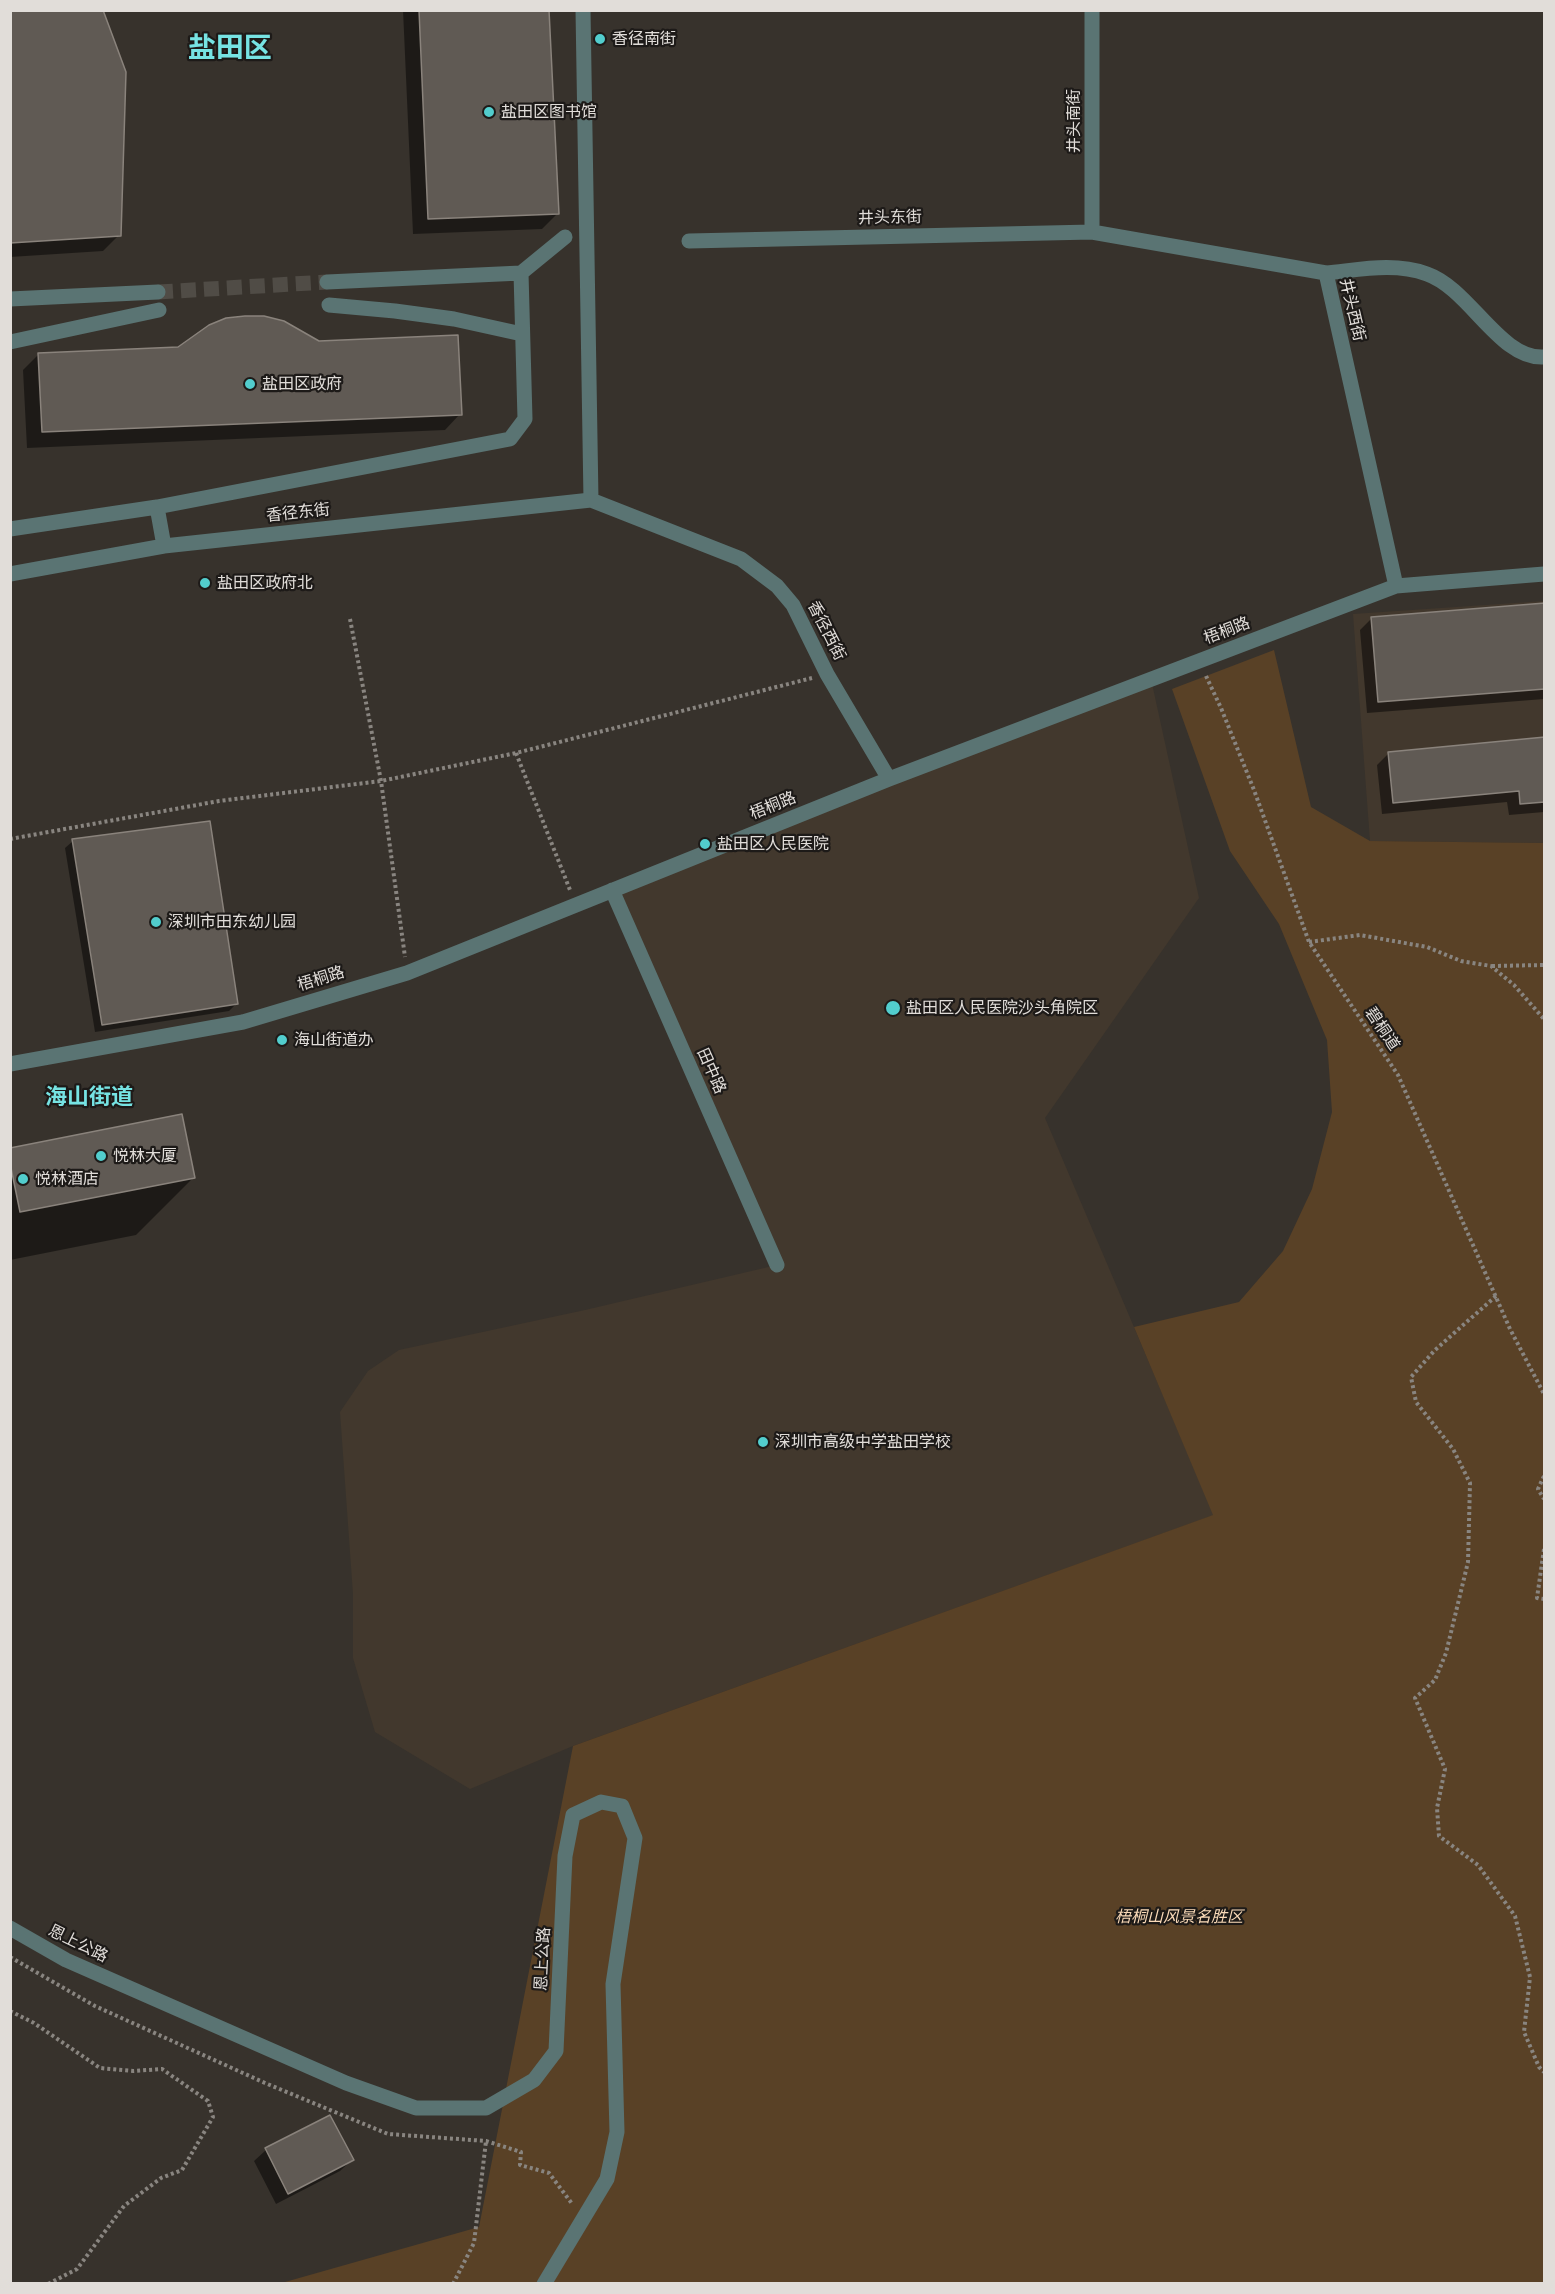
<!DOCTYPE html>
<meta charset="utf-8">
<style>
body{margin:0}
#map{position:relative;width:1555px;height:2294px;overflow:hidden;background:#37322c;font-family:Lora,serif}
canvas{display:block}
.frame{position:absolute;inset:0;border:12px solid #e1ddd9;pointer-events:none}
</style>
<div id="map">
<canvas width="1555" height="2294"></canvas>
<div class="frame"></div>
</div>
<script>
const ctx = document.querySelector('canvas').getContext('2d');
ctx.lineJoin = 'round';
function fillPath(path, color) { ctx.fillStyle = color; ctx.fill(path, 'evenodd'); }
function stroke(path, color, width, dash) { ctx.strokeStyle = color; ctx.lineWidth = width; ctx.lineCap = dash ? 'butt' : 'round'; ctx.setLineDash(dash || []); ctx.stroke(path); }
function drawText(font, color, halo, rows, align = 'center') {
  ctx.font = font + ' Lora,"Noto Sans SC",serif'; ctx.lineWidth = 4.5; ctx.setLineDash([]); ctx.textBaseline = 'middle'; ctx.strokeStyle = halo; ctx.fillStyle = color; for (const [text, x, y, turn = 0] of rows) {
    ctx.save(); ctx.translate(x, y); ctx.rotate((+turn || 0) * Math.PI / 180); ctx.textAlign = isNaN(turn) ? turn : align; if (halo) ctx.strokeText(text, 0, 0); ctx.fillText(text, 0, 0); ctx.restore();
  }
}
fillPath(new Path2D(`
 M 1544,601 L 1544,843 L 1370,841 L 1353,614 Z
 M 1151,679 L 1199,898 L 1045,1118 L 1214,1515 L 573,1746 L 470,1789 L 375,1732 L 353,1658 L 353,1594 L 340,1412 L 368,1371 L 399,1350 L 585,1310 L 777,1265 L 612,890 Z`), '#42382d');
fillPath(new Path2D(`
 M 1274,650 L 1311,807 L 1370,841 L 1544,843 L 1544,2283 L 278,2284 L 479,2227 L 573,1746 L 1213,1515 L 1134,1327 L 1239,1302 L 1283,1251 L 1312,1189 L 1332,1112 L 1327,1040 L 1279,924 L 1230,851 L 1172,689 Z`), '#594126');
fillPath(new Path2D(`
 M 10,10 L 119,235 L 103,251 L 10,257 Z
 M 403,10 L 548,10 L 558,213 L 542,229 L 413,234 Z
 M 319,342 L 460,414 L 445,430 L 27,448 L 23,370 L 39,354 Z
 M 1544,605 L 1544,699 L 1367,713 L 1360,630 L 1372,618 Z
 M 1544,739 L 1544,812 L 1509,815 L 1507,802 L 1382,814 L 1377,765 L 1388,754 Z
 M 73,841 L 236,1004 L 229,1011 L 95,1032 L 65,848 Z
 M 10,1149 L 194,1177 L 136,1235 L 10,1260 Z
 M 329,2117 L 352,2160 L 340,2171 L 276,2204 L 254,2161 L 266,2150 Z`), '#0007');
const building = new Path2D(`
 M 10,10 L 103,10 L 126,72 L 121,236 L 10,243 Z
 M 419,10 L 549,10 L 559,214 L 428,219 Z
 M 245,316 L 264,316 L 284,321 L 319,341 L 458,335 L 462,415 L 42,432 L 38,353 L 178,347 L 209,325 L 226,318 Z
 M 1545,603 L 1545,689 L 1378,702 L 1371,617 Z
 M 1545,737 L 1545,802 L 1520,804 L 1519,791 L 1393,803 L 1388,752 Z
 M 210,821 L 238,1004 L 102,1025 L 72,839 Z
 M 182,1114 L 195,1178 L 20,1212 L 10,1163 L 10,1148 Z
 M 330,2115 L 354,2160 L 288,2194 L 265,2148 Z`);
fillPath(building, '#605a54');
stroke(building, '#8a837c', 1.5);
stroke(new Path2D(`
 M 158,292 L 327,282`), '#504c46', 15, [15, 8]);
stroke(new Path2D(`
 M 350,619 L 381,781 L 405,957
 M 1206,676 L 1221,708 L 1254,790 L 1309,942 L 1398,1075 L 1510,1329 L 1544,1394
 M 516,753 L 570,890
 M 10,839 L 219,801 L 381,781 L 516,753 L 812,678
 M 1309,942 L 1360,935 L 1427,947 L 1461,961 L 1491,966 L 1514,985 L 1544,1019
 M 1492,966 L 1544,965
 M 1496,1296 L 1435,1350 L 1411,1377 L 1416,1402 L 1453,1449 L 1470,1483 L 1468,1562 L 1446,1653 L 1435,1680 L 1415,1698 L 1445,1769 L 1437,1808 L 1439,1836 L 1478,1865 L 1515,1916 L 1530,1977 L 1524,2032 L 1539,2067 L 1544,2072
 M 1544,1476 L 1538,1489 L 1544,1499
 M 1544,1549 L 1537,1598 L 1544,1599
 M 10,1957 L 95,2006 L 265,2083 L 388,2134 L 486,2141 L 521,2152 L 520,2165 L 549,2173 L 573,2205
 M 10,2011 L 34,2023 L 100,2068 L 133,2071 L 162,2069 L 208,2101 L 213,2117 L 182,2170 L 161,2178 L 124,2206 L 77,2269 L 48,2284
 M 453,2284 L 474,2243 L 486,2141`), '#898580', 4, [3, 3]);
stroke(new Path2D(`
 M 583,10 L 591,500
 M 1092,10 L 1092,232
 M 689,241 L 1092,232 L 1326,273 L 1396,586
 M 1326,273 C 1359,270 1394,262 1427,274 C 1470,289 1500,360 1544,357
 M 327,282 L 521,273 L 565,237
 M 10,299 L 158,292
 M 329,305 L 395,311 L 454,319 L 522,334
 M 10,342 L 159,310
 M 157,507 L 164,546
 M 10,529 L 157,507 L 510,439 L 525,419 L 521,273
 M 10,574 L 164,546 L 591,500 L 741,559 L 777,586 L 793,605 L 827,674 L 889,779
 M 612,890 L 777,1265
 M 10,1064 L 243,1022 L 407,973 L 889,779 L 1396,586 L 1544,574
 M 10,1928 L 66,1960 L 346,2083 L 416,2108 L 486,2108 L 534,2080 L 556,2051 L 565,1856 L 573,1815 L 601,1802 L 622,1806 L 635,1838 L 613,1984 L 617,2132 L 607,2179 L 544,2284`), '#5a7473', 15);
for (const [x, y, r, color] of [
 [600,39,6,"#52cdcd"],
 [489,112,6,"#52cdcd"],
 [250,384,6,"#52cdcd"],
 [205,583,6,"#52cdcd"],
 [705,844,6,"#52cdcd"],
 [156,922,6,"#52cdcd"],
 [893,1008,8,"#52cdcd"],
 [282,1040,6,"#52cdcd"],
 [101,1156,6,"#52cdcd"],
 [23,1179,6,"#52cdcd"],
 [763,1442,6,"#52cdcd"]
]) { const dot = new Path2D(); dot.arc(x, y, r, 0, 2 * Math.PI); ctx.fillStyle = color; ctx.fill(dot); stroke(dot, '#1d1a18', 2); }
drawText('16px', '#e1ddd9', '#1d1a18', [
 ["香径南街",612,39],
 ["盐田区图书馆",501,112],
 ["盐田区政府",262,384],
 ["盐田区政府北",217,583],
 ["盐田区人民医院",717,844],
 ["深圳市田东幼儿园",168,922],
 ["盐田区人民医院沙头角院区",906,1008],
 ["海山街道办",294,1040],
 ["悦林大厦",113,1156],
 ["悦林酒店",35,1179],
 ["深圳市高级中学盐田学校",775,1442]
], 'left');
drawText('16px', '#e1ddd9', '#1d1a18', [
 ["井头南街",1074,121,-90],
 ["井头东街",890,218,-1],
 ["井头西街",1352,310,77],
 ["香径东街",298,513,-6],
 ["香径西街",826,631,63],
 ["梧桐路",1227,631,-21],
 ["梧桐路",773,806,-22],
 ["梧桐路",321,979,-17],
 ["碧桐道",1382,1029,56],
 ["田中路",711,1071,66],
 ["恩上公路",78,1944,26],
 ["恩上公路",543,1959,-87]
]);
drawText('italic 16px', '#fadab8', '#1d1a18', [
 ["梧桐山风景名胜区",1179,1917]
]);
drawText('bold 22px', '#76e3e3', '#1d1a18', [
 ["海山街道",89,1098]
]);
drawText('bold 28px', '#76e3e3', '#1d1a18', [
 ["盐田区",230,49]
]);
</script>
